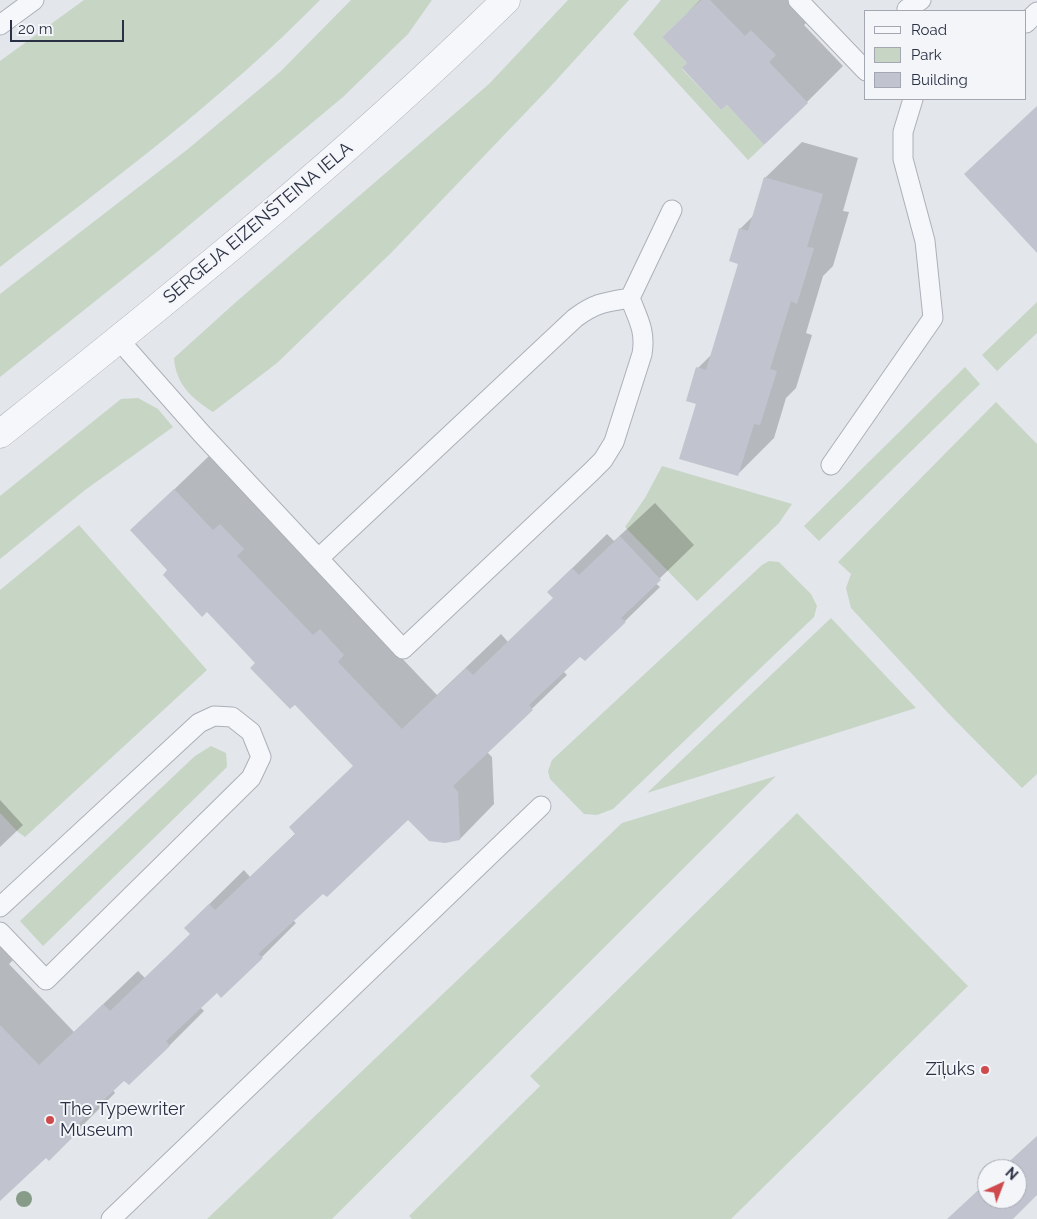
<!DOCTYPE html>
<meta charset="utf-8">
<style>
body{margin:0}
#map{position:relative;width:1037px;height:1219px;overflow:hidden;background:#e3e6eb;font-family:Raleway,sans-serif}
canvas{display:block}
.legend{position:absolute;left:864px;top:10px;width:162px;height:90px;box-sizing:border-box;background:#f3f5f9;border:1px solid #a3a7b1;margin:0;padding:6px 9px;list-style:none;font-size:15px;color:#2b3144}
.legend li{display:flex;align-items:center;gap:10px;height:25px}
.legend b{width:25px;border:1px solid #a3a7b1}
.north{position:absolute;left:977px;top:1159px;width:50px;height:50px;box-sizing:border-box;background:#f3f5f9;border:1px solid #a3a7b1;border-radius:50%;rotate:43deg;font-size:14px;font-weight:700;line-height:20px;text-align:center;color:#2b3144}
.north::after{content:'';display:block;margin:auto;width:18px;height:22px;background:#cf4a4c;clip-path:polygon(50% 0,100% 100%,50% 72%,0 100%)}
.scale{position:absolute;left:10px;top:20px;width:114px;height:22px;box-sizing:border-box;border:2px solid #2b3144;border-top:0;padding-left:6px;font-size:15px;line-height:18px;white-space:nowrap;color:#2b3144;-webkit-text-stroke:4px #f3f5f9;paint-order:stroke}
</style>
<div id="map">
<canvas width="1037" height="1219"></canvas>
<ul class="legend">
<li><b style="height:6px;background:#f6f7fa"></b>Road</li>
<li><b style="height:14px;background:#c7d5c5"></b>Park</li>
<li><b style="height:14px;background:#c1c4ce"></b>Building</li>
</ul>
<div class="north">N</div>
<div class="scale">20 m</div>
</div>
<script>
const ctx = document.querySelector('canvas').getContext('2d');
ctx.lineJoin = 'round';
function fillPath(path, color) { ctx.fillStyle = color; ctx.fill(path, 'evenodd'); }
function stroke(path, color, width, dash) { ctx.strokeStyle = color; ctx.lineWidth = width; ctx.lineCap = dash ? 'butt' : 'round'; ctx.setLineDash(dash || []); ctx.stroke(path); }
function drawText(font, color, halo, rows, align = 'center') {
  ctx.font = font + ' Raleway,sans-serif'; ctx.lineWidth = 4; ctx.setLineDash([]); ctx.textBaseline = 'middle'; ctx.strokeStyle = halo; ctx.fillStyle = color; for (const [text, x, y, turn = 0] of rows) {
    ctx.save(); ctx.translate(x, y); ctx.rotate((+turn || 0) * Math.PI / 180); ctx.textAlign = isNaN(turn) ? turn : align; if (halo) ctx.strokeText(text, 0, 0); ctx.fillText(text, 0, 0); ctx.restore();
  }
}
fillPath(new Path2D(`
 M 84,0 L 320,0 C 222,100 110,182 0,267 L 0,61 Z
 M 351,0 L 432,0 L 408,34 L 343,97 L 157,252 L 0,377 L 0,294 L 188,149 L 280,72 Z
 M 568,0 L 629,0 L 551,86 L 392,252 L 277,363 L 213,412 C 192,398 176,385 174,358 L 236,302 L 489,84 Z
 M 661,0 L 701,0 L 662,37 L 687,63 L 682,69 L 721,110 L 727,105 L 764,145 L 748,160 L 633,34 Z
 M 1037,302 L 1037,333 L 997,371 L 982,355 Z
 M 965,367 L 980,384 L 819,541 L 804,526 Z
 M 138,398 L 158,409 L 173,427 L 85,490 L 0,559 L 0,496 L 121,399 Z
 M 996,402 L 1037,444 L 1037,774 L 1022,788 L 949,714 L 851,608 L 846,588 L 851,574 L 838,562 Z
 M 662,466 L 792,504 L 779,523 L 697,601 L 625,527 L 645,498 Z
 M 79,525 L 207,670 L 25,837 L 18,832 L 0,813 L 0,590 Z
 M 769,561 L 779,562 L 811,594 L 817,606 L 814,617 L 613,809 L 597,815 L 584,814 L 550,779 L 548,771 L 552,760 L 762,565 Z
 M 831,618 L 916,708 L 647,793 Z
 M 211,746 L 226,753 L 227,767 L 43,946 L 20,921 L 195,756 Z
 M 776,776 L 332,1219 L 207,1219 L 622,823 Z
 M 797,813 L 968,986 L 731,1219 L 412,1219 L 409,1216 L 540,1086 L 530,1076 Z`), '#c7d5c5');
fillPath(new Path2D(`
 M 700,0 L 793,0 L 811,18 L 804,25 L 843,66 L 807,102 L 689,63 L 664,37 Z
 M 802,142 L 858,158 L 843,211 L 849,212 L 833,266 L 823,276 L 806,333 L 812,335 L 796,388 L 786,398 L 774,438 L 738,474 L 697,403 L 698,368 L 713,353 L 740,264 L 740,229 L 755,214 L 765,178 Z
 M 209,456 L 437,695 L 501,634 L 508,642 L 554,598 L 548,592 L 607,534 L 614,541 L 655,503 L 694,545 L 655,583 L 660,587 L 625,621 L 580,655 L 563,671 L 567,675 L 487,752 L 492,757 L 494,804 L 460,839 L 408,818 L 323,892 L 293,920 L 296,923 L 262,957 L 217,992 L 200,1007 L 204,1011 L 170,1045 L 129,1084 L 124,1079 L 113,1090 L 115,1093 L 81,1127 L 46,1156 L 0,1199 L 0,940 L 16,957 L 9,964 L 74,1032 L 138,971 L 145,978 L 191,934 L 185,928 L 244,870 L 250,877 L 296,833 L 354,765 L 132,530 Z
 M 0,800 L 23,825 L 0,847 Z`), '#0003');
fillPath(new Path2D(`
 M 701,0 L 710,0 L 745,36 L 751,30 L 776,55 L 769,62 L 808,103 L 764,145 L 727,105 L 721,110 L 682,68 L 687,63 L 662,37 Z
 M 1037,106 L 1037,253 L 964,174 Z
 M 764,177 L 823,194 L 807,247 L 814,248 L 797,304 L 791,301 L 770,369 L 777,371 L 760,425 L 754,424 L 738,476 L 679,459 L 696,404 L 686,401 L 696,367 L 706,370 L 738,264 L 729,261 L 739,228 L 748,231 Z
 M 174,489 L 213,530 L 220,524 L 244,549 L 237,556 L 313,635 L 320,629 L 344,655 L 338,662 L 402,729 L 466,668 L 473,675 L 553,598 L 547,592 L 572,568 L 579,575 L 620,536 L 661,580 L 621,618 L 626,622 L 585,661 L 580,657 L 529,705 L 533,710 L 453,786 L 458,792 L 460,840 L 445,843 L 429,841 L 408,820 L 327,897 L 323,894 L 258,954 L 263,958 L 221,998 L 217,993 L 166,1041 L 170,1046 L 129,1085 L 124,1081 L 78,1124 L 82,1128 L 49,1161 L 46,1158 L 0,1201 L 0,1025 L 39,1065 L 103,1004 L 110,1011 L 190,934 L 184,928 L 209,904 L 215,910 L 295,834 L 289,827 L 353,766 L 295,705 L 290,709 L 250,668 L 255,663 L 207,612 L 202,617 L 163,575 L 167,570 L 130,530 Z
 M 1037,1136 L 1037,1195 L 1013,1219 L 947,1219 L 987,1182 L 987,1199 L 1017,1199 L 1017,1169 L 1001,1169 Z`), '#c1c4ce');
const service = new Path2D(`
 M 798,0 L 866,71
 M 907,9 L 921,0
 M 1026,23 L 1037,12
 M 0,25 L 34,0
 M 119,340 L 202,434 L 403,649 L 590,473 L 603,460 L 614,442 L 642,354 C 646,331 638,319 630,298 L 672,210
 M 831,465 L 933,318 L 925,241 L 903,159 L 903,132 L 913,99
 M 319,558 L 575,318 C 595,303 605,302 630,298
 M 0,907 L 199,723 L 214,716 L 232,717 L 251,732 L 261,757 L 251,778 L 46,980 L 0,932
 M 111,1219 L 541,806`);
const tertiary = new Path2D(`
 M 0,434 C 174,296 347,156 506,0`);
stroke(service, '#acb0b9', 21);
stroke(tertiary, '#acb0b9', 29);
stroke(service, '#f6f7fa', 19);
stroke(tertiary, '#f6f7fa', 28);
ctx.fillStyle = '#869c89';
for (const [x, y] of [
 [24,1199]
]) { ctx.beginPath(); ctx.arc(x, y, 8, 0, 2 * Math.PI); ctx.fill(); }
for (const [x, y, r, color] of [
 [985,1070,5,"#cf4a4c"],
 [50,1120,5,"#cf4a4c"]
]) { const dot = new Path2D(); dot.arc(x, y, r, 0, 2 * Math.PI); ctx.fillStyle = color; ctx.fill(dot); stroke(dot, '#f3f5f9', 2); }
drawText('18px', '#2b3144', '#f3f5f9', [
 ["SERGEJA EIZENŠTEINA IELA",258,223,-40]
]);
drawText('18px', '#2b3144', '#f3f5f9', [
 ["Zīļuks",975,1070],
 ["The Typewriter",60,1110,"left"],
 ["Museum",60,1131,"left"]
], 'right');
</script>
